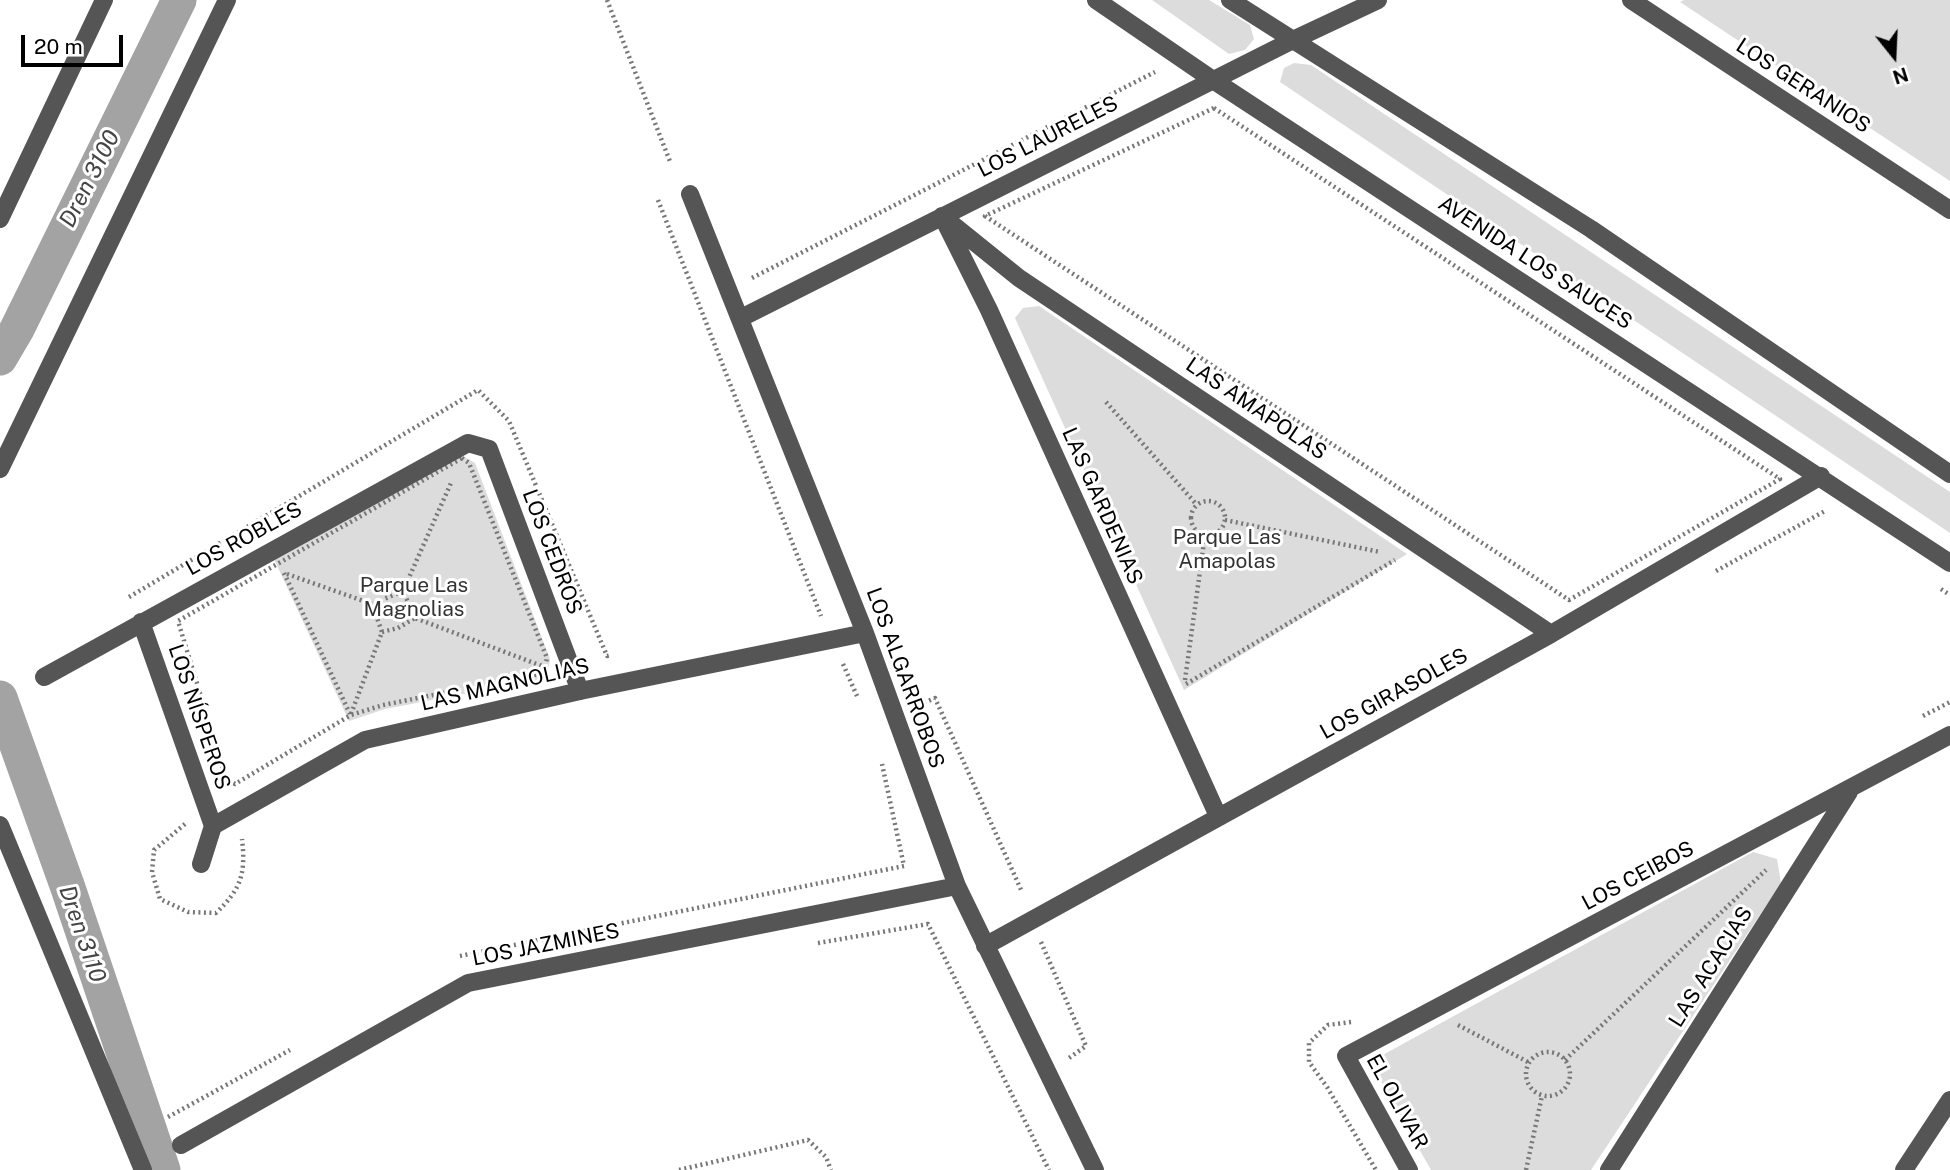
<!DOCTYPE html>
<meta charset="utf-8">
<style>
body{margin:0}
#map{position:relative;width:1950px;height:1170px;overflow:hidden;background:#fff;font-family:"Public Sans",sans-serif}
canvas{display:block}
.north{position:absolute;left:1859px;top:21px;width:70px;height:70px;-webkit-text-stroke:5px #fff;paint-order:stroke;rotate:162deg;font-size:19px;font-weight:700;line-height:28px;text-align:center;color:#000}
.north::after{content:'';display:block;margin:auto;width:24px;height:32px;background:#000;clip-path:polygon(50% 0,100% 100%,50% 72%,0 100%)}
.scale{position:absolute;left:21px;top:35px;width:102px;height:32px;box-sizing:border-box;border:4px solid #000;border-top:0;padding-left:9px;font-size:21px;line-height:24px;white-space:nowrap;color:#000;-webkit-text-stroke:5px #fff;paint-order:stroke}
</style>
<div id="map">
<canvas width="1950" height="1170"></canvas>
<div class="north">N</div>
<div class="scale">20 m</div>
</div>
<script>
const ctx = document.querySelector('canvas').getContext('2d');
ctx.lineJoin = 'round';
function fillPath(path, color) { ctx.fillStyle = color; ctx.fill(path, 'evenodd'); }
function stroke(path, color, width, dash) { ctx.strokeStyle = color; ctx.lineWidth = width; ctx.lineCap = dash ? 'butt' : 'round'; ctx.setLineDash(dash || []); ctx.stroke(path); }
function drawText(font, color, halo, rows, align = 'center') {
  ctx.font = font + ' "Public Sans",sans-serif'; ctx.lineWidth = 6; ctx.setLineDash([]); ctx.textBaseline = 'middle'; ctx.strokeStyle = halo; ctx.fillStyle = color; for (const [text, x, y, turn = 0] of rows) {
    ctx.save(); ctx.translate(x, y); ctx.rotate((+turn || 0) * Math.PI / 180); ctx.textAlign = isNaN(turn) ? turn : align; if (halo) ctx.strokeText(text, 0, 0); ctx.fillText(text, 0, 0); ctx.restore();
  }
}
fillPath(new Path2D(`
 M 1152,0 L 1209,0 L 1250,25 L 1254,39 L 1245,50 L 1229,54 Z
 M 1684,0 L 1950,0 L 1950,181 L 1680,2 Z
 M 1294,63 L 1311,65 L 1950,492 L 1950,533 L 1280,82 L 1284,68 Z
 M 1039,306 L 1407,554 L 1184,690 L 1015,318 L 1023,308 Z
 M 459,454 L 475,463 L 550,659 L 547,678 L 385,709 L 349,721 L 274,559 Z
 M 1753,852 L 1777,859 L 1781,883 L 1591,1170 L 1431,1170 L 1375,1071 L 1379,1057 Z`), '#dcdcdc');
stroke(new Path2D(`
 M 0,358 L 17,329 L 179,0
 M 0,698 L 68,888 L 163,1170`), '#a3a3a3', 35);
stroke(new Path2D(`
 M 607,0 L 671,164
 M 1214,108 L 1780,479 L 1569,600 L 985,216 Z
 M 658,200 L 821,616
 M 752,278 L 1155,72
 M 1106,402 L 1197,505
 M 462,458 L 469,463 L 547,658 L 544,673 L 383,705 L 351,715 L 235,784 L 226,779 L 178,621 Z
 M1191 518a17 17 0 1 1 34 0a17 17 0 1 1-34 0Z
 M 1225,520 L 1380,552
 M 1716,571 L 1825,511
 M 284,573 L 350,714
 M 287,574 L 372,604
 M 1941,589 L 1950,595
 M 403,591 L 451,483
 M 129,597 L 478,390 L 509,421 L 607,656 L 611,655
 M 382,632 L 398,628 L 415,618
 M 843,664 L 857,696
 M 1185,680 L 1205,535
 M 1186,684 L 1395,560
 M 919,705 L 935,698 L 1022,892
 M 351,714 L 382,632 L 372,604 L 403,591 L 415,618 L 542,666
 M 1923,716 L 1950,702
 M 185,824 L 154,850 L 152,872 L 160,899 L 188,912 L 216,913 C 241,889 246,874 242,839
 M 1041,942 L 1086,1046 L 1069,1058
 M 818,943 L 928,924 L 1049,1170
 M 460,956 L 904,866 L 882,764
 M 1351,1022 L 1328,1025 L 1309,1043 L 1309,1062 L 1327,1087 L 1376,1170
 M 1458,1025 L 1528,1062
 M1526 1074a22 22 0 1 1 44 0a22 22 0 1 1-44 0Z
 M 1565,1060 L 1766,870
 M 168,1117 L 290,1050
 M 679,1170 L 808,1140 L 826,1157 L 831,1170
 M 1526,1170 L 1542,1096`), '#777', 4.5, [2, 3.5]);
stroke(new Path2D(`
 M 1096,0 L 1213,80 L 1950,563
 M 1230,0 L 1591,229 L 1950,474
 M 1631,0 L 1950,210
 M 690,194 L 865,633 L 957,886 L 1095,1170
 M 942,216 L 1019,278 L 1551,634
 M 0,219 L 104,0
 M 945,222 L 989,310 L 1218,816
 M 741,318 L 1293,40 L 1378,0
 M 0,469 L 227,0
 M 141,622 L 213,826
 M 44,677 L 468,443 L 489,449 L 580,691
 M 0,825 L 143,1170
 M 201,864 L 213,826 L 365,740 L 580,691 L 865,633
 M 985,946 L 1551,634 L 1821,476
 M 181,1145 L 468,983 L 957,886
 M 1409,1170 L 1346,1056 L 1950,735
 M 1609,1170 L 1849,792
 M 1904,1170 L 1950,1100`), '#555', 18);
drawText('21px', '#000', '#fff', [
 ["LOS GERANIOS",1803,86,33],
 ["LOS LAURELES",1048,137,-27],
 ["AVENIDA LOS SAUCES",1535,263,33],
 ["LAS AMAPOLAS",1256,409,34],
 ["LAS GARDENIAS",1102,506,66],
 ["LOS ROBLES",244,539,-29],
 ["LOS CEDROS",552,552,69],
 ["LOS ALGARROBOS",905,678,70],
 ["LAS MAGNOLIAS",505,685,-13],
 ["LOS GIRASOLES",1394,694,-29],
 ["LOS NÍSPEROS",199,717,71],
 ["LOS CEIBOS",1638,876,-28],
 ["LOS JAZMINES",546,945,-11],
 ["LAS ACACIAS",1711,967,-58],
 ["EL OLIVAR",1397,1102,61]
]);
drawText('21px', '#333', '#fff', [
 ["Parque Las",1227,538],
 ["Amapolas",1227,562],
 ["Parque Las",414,586],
 ["Magnolias",414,610]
]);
drawText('italic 23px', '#444', '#fff', [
 ["Dren 3100",90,179,-63],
 ["Dren 3110",82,934,71]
]);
</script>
